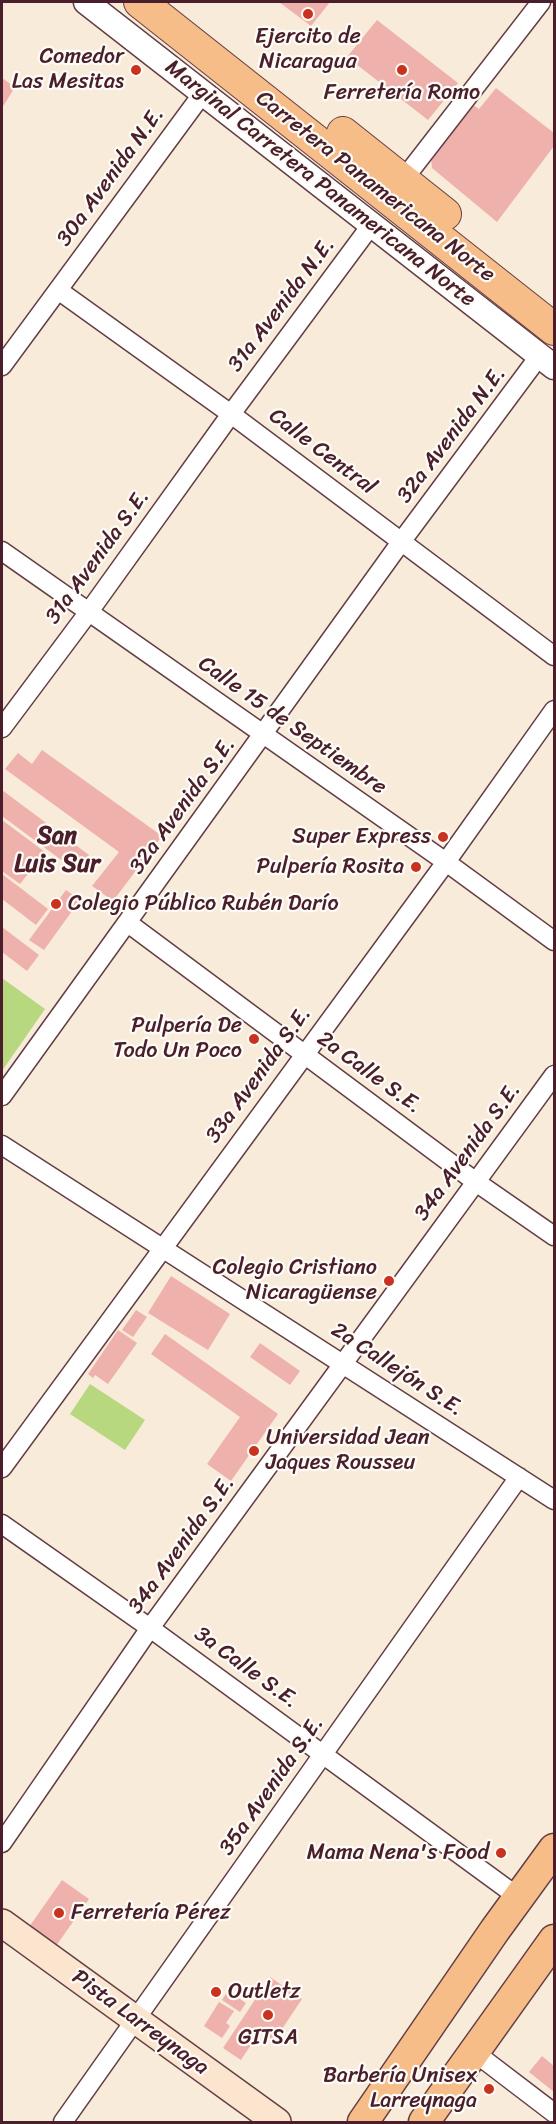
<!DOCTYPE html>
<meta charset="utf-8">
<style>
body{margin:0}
#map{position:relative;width:556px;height:2124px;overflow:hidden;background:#f8ebd9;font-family:Sriracha,sans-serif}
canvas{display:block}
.frame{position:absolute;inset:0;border:3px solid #4a1f2b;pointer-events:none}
</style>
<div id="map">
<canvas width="556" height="2124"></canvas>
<div class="frame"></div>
</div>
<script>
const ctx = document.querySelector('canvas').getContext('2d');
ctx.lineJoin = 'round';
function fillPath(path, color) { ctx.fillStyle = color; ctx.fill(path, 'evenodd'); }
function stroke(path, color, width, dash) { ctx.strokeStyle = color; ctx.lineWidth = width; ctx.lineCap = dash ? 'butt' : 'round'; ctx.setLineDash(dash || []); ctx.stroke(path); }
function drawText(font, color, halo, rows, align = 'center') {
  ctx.font = font + ' Sriracha,sans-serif'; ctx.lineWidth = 4.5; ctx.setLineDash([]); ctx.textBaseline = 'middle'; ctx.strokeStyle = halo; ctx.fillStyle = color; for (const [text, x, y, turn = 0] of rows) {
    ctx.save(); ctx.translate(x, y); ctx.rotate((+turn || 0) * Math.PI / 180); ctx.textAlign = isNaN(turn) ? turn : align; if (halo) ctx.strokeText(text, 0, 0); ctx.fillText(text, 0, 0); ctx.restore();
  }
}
fillPath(new Path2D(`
 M 2,978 L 45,1009 L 2,1071 Z
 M 90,1384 L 145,1420 L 125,1450 L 70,1414 Z`), '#b8d880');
fillPath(new Path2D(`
 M 279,2 L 330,2 L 311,26 Z
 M 377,20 L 458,83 L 428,120 L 347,57 Z
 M 2,78 L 15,87 L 2,108 Z
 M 496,88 L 554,133 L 554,146 L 497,222 L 432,168 L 431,158 L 472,104 L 479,109 Z
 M 42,750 L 162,836 L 113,901 L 92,886 L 119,852 L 5,769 L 18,753 L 32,764 Z
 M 2,790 L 89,855 L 76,871 L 2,816 Z
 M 2,820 L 45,852 L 20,884 L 2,871 Z
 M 2,874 L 48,909 L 36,925 L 2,899 Z
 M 66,890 L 80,900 L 44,950 L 29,940 Z
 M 2,927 L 39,955 L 27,971 L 2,952 Z
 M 171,1276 L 230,1314 L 208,1350 L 148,1313 Z
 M 136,1310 L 147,1317 L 133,1337 L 122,1330 Z
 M 118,1330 L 137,1343 L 108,1384 L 95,1375 L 93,1378 L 88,1374 Z
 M 165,1334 L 278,1414 L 231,1481 L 207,1464 L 240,1417 L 151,1354 Z
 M 260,1343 L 300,1371 L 290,1385 L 250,1357 Z
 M 62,1880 L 89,1899 L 56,1946 L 29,1927 Z
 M 270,1977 L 302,1999 L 274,2041 L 260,2031 L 241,2060 L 223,2048 Z
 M 228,1991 L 246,2003 L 240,2012 L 222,2000 Z
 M 219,2002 L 234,2011 L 226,2023 L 230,2026 L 222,2038 L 204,2026 Z
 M 542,2056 L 554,2066 L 554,2092 L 529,2072 Z`), '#efb1ac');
const minor = new Path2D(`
 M 403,180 L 541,2
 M 58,290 L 231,414 L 554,656
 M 2,366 L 203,93
 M 2,551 L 446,862 L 554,941
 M 2,728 L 88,613 L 231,414 L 372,224
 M 128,923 L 476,1182 L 554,1236
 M 2,1096 L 401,542 L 540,355
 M 2,1145 L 554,1500
 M 2,1468 L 446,862 L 554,710
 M 2,1524 L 150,1628 L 518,1897
 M 2,1843 L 150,1628 L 554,1075
 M 474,2052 L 554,2113
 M 63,2122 L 519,1477`);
const tertiary = new Path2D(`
 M 86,2 L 554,367`);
const secondary = new Path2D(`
 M 2,1923 L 277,2122`);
const primary = new Path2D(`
 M 363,2122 L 495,1930 L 554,1849
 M 424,2122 L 554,1940`);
const trunk = new Path2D(`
 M 140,2 L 554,329
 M 343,133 L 445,214`);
stroke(minor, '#643e45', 21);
stroke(tertiary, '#643e45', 27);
stroke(secondary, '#643e45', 30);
stroke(primary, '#643e45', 33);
stroke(trunk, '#643e45', 34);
stroke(minor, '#fff', 18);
stroke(tertiary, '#fff', 24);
stroke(secondary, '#fce5cf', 27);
stroke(primary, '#f7bd88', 30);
stroke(trunk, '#f7bd88', 32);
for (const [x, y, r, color] of [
 [308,14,6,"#c8321e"],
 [136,70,6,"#c8321e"],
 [402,70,6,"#c8321e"],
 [443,837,6,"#c8321e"],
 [416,867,6,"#c8321e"],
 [56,904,6,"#c8321e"],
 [254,1039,6,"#c8321e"],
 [389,1281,6,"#c8321e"],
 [254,1451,6,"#c8321e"],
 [501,1853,6,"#c8321e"],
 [59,1913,6,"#c8321e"],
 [216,1992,6,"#c8321e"],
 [268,2015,6,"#c8321e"],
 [489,2089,6,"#c8321e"]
]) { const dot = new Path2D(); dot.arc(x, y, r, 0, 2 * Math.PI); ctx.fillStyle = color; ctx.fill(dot); stroke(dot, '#fdfcf7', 2); }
drawText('22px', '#4a1f2b', '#fdfcf7', [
 ["Ejercito de",308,37,"center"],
 ["Nicaragua",308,62,"center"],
 ["Comedor",124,57],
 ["Las Mesitas",124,82],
 ["Ferretería Romo",402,93,"center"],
 ["Super Express",431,837],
 ["Pulpería Rosita",404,867],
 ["Colegio Público Rubén Darío",68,904,"left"],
 ["Pulpería De",242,1026],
 ["Todo Un Poco",242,1051],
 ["Colegio Cristiano",377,1268],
 ["Nicaragüense",377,1293],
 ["Universidad Jean",266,1438,"left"],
 ["Jaques Rousseu",266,1463,"left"],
 ["Mama Nena's Food",489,1853],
 ["Ferretería Pérez",71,1913,"left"],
 ["Outletz",228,1992,"left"],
 ["GITSA",268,2038,"center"],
 ["Barbería Unisex",477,2076],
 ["Larreynaga",477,2101]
], 'right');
drawText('22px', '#4a1f2b', '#fdfcf7', [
 ["30a Avenida N.E.",111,177,-54],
 ["Marginal Carretera Panamericana Norte",320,184,38],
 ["Carretera Panamericana Norte",375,187,38],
 ["31a Avenida N.E.",282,305,-53],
 ["32a Avenida N.E.",452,435,-53],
 ["Calle Central",322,452,37],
 ["31a Avenida S.E.",98,557,-54],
 ["Calle 15 de Septiembre",292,726,35],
 ["32a Avenida S.E.",183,806,-54],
 ["2a Calle S.E.",369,1073,36],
 ["33a Avenida S.E.",259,1075,-54],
 ["34a Avenida S.E.",468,1152,-54],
 ["2a Callejón S.E.",397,1370,33],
 ["34a Avenida S.E.",182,1545,-54],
 ["3a Calle S.E.",246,1668,36],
 ["35a Avenida S.E.",272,1786,-55],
 ["Pista Larreynaga",140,2023,36]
]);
drawText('bold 24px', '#4a1f2b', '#fdfcf7', [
 ["San",57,837],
 ["Luis Sur",57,865]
]);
</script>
